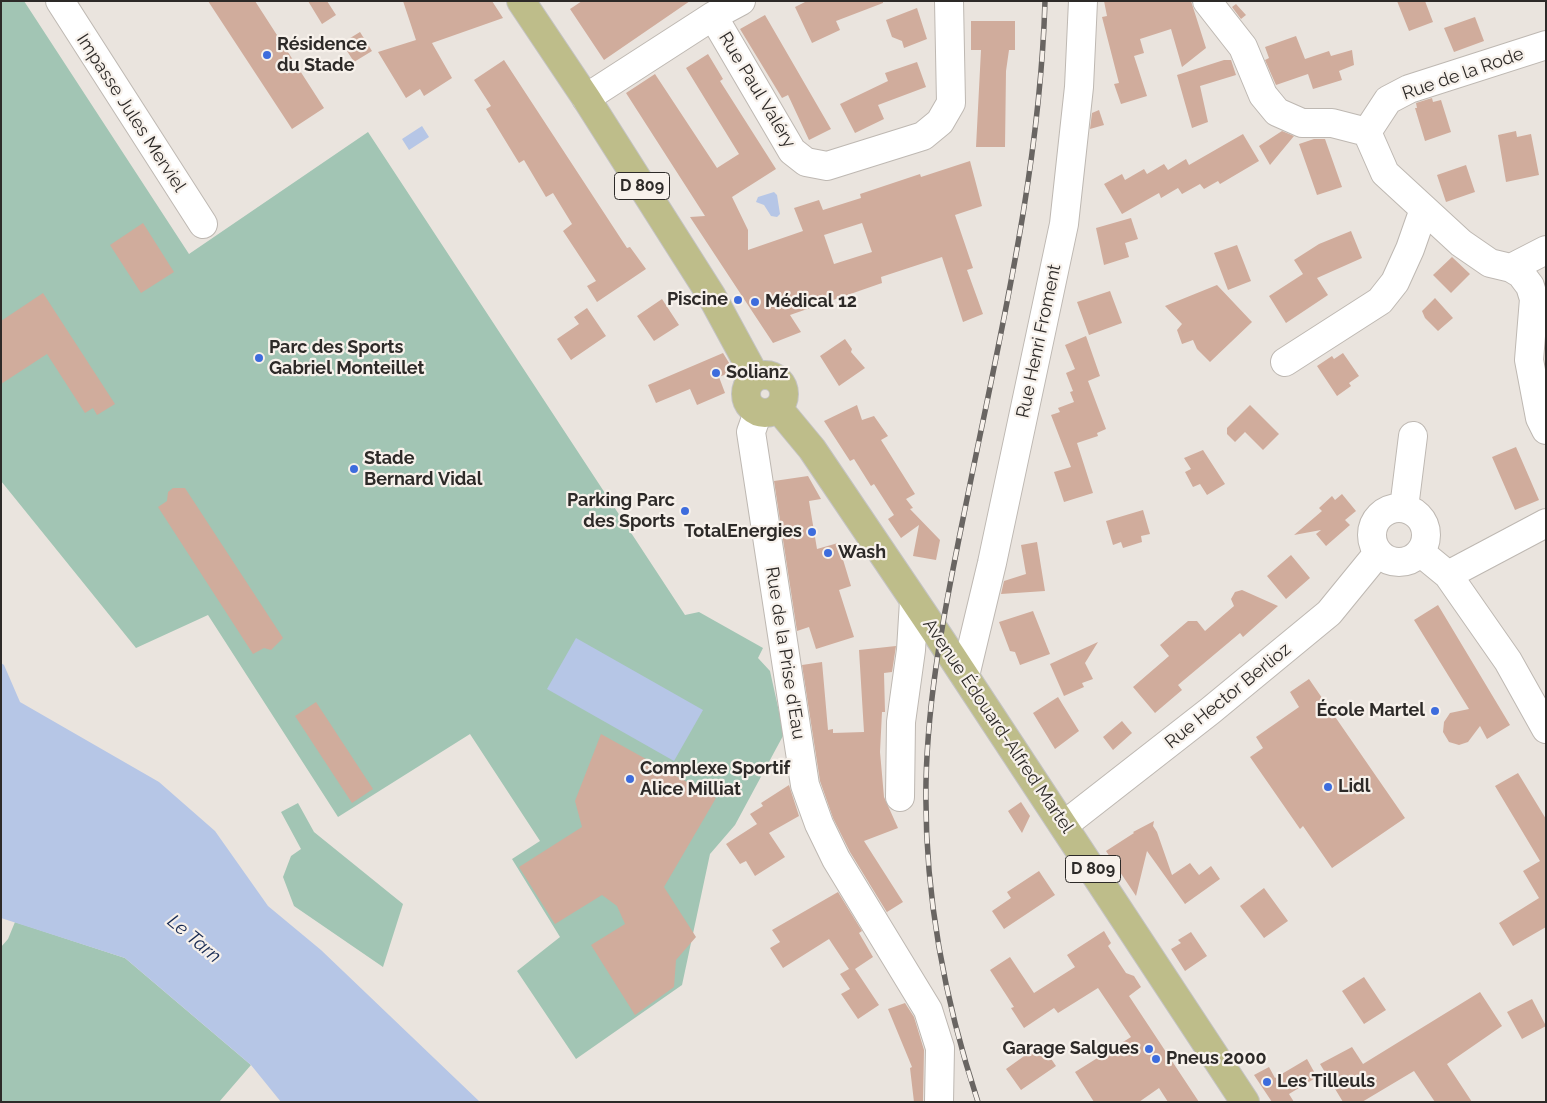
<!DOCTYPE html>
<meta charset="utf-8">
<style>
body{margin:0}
#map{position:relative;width:1547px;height:1103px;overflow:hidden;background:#eae4de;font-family:Raleway,sans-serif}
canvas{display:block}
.frame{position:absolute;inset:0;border:2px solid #2d2a28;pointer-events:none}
</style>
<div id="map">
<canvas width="1547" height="1103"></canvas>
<div class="frame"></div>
</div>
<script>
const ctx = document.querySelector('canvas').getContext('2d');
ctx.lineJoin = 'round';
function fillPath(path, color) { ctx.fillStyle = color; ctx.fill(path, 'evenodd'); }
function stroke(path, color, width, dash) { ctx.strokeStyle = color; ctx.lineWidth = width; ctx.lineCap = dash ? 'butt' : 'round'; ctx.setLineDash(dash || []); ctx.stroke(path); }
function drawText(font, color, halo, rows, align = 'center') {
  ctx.font = font + ' Raleway,sans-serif'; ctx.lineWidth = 4.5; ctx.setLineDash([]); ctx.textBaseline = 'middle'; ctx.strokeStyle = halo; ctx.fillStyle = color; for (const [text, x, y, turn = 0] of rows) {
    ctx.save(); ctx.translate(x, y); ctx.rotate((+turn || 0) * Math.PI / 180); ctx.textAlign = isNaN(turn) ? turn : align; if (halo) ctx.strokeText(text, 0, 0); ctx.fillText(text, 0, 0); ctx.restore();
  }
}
fillPath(new Path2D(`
 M 1,1 L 24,1 L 189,254 L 368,132 L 685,615 L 699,612 L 763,648 L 758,658 L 770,671 L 784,734 L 735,825 L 710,854 L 682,985 L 576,1059 L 517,971 L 560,937 L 512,859 L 540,841 L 470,734 L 338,817 L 208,615 L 136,648 L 1,481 Z
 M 298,803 L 314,832 L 403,904 L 383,967 L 294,906 L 283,877 L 291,856 L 301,849 L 281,812 Z
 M 15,922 L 125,958 L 251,1065 L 219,1102 L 1,1102 L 1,947 L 8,939 Z`), '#a2c5b4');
fillPath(new Path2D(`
 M 422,126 L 429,137 L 409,150 L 402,139 Z
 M 774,192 L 777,195 L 780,214 L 777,217 L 771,216 L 764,205 L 756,202 L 758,197 Z
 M 576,638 L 703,710 L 674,761 L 547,689 Z
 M 1,663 L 4,665 L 20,702 L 159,782 L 215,831 L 268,906 L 321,950 L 480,1102 L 281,1102 L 251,1065 L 125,958 L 1,918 Z`), '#b6c6e6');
fillPath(new Path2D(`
 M 208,1 L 255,1 L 324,108 L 292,129 Z
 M 308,1 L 327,1 L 336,15 L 322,24 Z
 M 403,1 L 492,1 L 503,18 L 432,43 L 452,78 L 424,96 L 420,89 L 406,98 L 378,52 L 416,40 Z
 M 582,1 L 690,1 L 604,60 L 570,9 Z
 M 807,1 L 883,1 L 883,3 L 836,21 L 840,30 L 812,43 L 795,7 Z
 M 1104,1 L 1191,1 L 1206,48 L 1182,67 L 1171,29 L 1140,39 L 1144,53 L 1134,56 L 1147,96 L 1121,104 L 1114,84 L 1119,83 L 1102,17 L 1107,16 Z
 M 1397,1 L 1425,1 L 1433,22 L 1409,31 Z
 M 1236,4 L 1246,15 L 1241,19 L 1232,7 Z
 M 917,8 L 927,39 L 904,48 L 902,41 L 892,37 L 886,20 Z
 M 765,15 L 831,129 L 809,140 L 788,95 L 782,98 L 740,29 Z
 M 1475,17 L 1484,41 L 1454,52 L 1444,28 Z
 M 971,21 L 1015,21 L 1015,50 L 1009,50 L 1006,71 L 1005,147 L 976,147 L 981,50 L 971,50 Z
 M 360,32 L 372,51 L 354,62 L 342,43 Z
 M 1296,36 L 1305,59 L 1329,51 L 1331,56 L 1352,50 L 1354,65 L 1339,71 L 1342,80 L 1313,89 L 1308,74 L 1276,85 L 1265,60 L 1269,58 L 1265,47 Z
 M 708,54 L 723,79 L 720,81 L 776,169 L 732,197 L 748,230 L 748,250 L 803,231 L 794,208 L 819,200 L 823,210 L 861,198 L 860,194 L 920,174 L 921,177 L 970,161 L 982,206 L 955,215 L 973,268 L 967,270 L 983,314 L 963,322 L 942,257 L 881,277 L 882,283 L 790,315 L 801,332 L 773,343 L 690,217 L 705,216 L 626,93 L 655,74 L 717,168 L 739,154 L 686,68 ZM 862,223 L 872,252 L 834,264 L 824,235 Z
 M 504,60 L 627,248 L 630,247 L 646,269 L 597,302 L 587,286 L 596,281 L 563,231 L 572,224 L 553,193 L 546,197 L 524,160 L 519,163 L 486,109 L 491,106 L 474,80 Z
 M 1224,60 L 1231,60 L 1236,75 L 1200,86 L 1208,122 L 1192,128 L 1177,75 Z
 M 917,62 L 926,87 L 878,105 L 884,119 L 855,133 L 840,104 L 888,81 L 885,73 Z
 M 1432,98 L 1433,102 L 1441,100 L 1451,132 L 1425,141 L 1415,108 L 1417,108 L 1416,103 Z
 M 1099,110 L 1104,125 L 1090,129 L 1092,113 Z
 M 1282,131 L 1294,136 L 1270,165 L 1259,146 Z
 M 1516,131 L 1517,137 L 1531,134 L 1539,175 L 1506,182 L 1498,135 Z
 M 1243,134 L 1259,161 L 1220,184 L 1218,181 L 1204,189 L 1200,184 L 1182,194 L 1178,188 L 1161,198 L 1159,193 L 1122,214 L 1104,184 L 1122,174 L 1125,180 L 1144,169 L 1147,174 L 1164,164 L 1168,170 L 1186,159 L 1189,165 Z
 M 1314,139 L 1325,139 L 1342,187 L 1317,195 L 1299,144 Z
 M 1466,165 L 1475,192 L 1446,202 L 1437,175 Z
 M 1131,218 L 1138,239 L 1125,243 L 1129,257 L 1104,265 L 1096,228 Z
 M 143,223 L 174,272 L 141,293 L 110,245 Z
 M 1351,231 L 1362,258 L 1317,278 L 1328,295 L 1286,323 L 1269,296 L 1303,274 L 1294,260 L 1319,244 Z
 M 1237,245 L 1251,281 L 1228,290 L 1214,253 Z
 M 1452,257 L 1470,274 L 1451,293 L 1433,275 Z
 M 1217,285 L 1252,322 L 1210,362 L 1197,349 L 1193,340 L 1182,344 L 1177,330 L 1182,324 L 1165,306 Z
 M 1110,291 L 1122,323 L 1089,335 L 1077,302 Z
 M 43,293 L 115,404 L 97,415 L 93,408 L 85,413 L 47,354 L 1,384 L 1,321 Z
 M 1435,298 L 1453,318 L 1438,331 L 1425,318 L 1422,311 Z
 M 662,299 L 679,325 L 654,341 L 637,316 Z
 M 587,308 L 606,336 L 571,360 L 557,339 L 579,324 L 574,317 Z
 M 1086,336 L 1100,376 L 1088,381 L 1106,429 L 1097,433 L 1098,436 L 1077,443 L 1093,493 L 1064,502 L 1054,472 L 1071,467 L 1051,415 L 1060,412 L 1058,408 L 1074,402 L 1070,392 L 1073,391 L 1066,373 L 1075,369 L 1065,345 Z
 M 845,339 L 852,349 L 851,352 L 865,368 L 839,386 L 820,356 Z
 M 723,353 L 734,371 L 719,377 L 725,393 L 697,405 L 690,389 L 656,403 L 648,385 Z
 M 1343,353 L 1359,376 L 1349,383 L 1351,386 L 1337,396 L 1317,366 L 1332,356 L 1334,359 Z
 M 857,405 L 862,420 L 874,416 L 888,436 L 881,440 L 915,494 L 906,499 L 913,508 L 910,509 L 940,540 L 936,560 L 913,556 L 919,525 L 901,538 L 888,519 L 894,515 L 874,484 L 871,486 L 854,459 L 850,461 L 824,421 Z
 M 1250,405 L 1279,434 L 1263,450 L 1245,432 L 1235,442 L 1227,434 L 1227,428 Z
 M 1516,447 L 1539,500 L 1515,510 L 1492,457 Z
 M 1203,450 L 1225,484 L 1207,495 L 1200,484 L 1193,487 L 1185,472 L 1191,469 L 1184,458 Z
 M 808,476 L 821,499 L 809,501 L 817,549 L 838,543 L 851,586 L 839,590 L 854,637 L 816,649 L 809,627 L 797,631 L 774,481 Z
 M 173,488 L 185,488 L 283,638 L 271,650 L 264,648 L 253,654 L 158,507 L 167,501 L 168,492 Z
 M 1342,494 L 1356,511 L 1345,520 L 1350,525 L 1326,546 L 1316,534 L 1321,530 L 1294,535 L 1322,511 L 1319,508 L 1332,496 L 1335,500 Z
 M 1143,510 L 1150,534 L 1141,536 L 1142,542 L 1123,548 L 1121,542 L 1113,545 L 1106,521 Z
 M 1037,542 L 1045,591 L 1001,594 L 1004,581 L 1026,574 L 1021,545 Z
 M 1291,555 L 1310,578 L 1286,599 L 1267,576 Z
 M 1242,590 L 1278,606 L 1243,637 L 1240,633 L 1178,685 L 1182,690 L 1155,713 L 1133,687 L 1169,656 L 1160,645 L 1188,621 L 1197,621 L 1205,631 L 1234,606 L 1231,599 L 1235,592 Z
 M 1438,605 L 1510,725 L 1487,739 L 1480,726 L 1468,742 L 1459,745 L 1449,742 L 1443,732 L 1444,722 L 1450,713 L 1469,709 L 1414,620 Z
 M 1033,611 L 1050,654 L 1020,665 L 1015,652 L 1010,651 L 999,622 Z
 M 1098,642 L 1085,663 L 1093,679 L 1082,683 L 1084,687 L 1064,696 L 1050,664 Z
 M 896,646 L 892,672 L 884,673 L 885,712 L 882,712 L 880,752 L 884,797 L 898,828 L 864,841 L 903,902 L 887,912 L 888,914 L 850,852 L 833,818 L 820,781 L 802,665 L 822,662 L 828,730 L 833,729 L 833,733 L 864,732 L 859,650 Z
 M 1309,679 L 1405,818 L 1332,868 L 1303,826 L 1300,829 L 1250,757 L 1263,748 L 1256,737 L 1299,707 L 1290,692 Z
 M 1058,697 L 1079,731 L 1055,749 L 1033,713 Z
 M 316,702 L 373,789 L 352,803 L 295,716 Z
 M 1122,721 L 1132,733 L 1113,750 L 1103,737 Z
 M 601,734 L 716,798 L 664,887 L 696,937 L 676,960 L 674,987 L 635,1015 L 591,945 L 625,924 L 617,906 L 602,895 L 555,924 L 519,867 L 582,827 L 575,801 Z
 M 1518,773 L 1546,819 L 1546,927 L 1513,946 L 1499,923 L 1539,898 L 1523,871 L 1540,861 L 1495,786 Z
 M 789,785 L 799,816 L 769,833 L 785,857 L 755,876 L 746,861 L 740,864 L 726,844 L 757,824 L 750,814 L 763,806 L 761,803 Z
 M 1021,802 L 1030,816 L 1022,833 L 1008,811 Z
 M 1154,821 L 1153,826 L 1157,832 L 1172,875 L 1190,863 L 1199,875 L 1211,866 L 1220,879 L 1185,904 L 1147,851 L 1136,896 L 1106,851 L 1134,833 L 1133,832 Z
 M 1039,871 L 1055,895 L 1004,929 L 992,911 L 1011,898 L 1007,892 Z
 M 1264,888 L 1288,921 L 1264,938 L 1240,906 Z
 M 838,892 L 862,931 L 859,933 L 873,957 L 855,969 L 879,1005 L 858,1019 L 841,994 L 850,989 L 840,974 L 849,969 L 829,939 L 783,968 L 770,948 L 780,942 L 772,930 Z
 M 1104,931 L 1111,943 L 1108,946 L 1126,973 L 1134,976 L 1141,987 L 1129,996 L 1199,1102 L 1168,1102 L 1159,1088 L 1139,1102 L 1094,1102 L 1075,1072 L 1131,1037 L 1098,988 L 1058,1013 L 1054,1008 L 1024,1028 L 1011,1008 L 1014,1007 L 990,970 L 1010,957 L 1034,993 L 1075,967 L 1067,955 Z
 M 1191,932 L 1207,956 L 1185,971 L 1171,949 L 1181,943 L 1178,940 Z
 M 1364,977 L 1386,1010 L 1364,1024 L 1342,991 Z
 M 1480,992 L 1502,1026 L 1447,1064 L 1472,1102 L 1435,1102 L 1414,1071 L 1362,1102 L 1343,1102 L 1320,1064 L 1352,1047 L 1363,1064 Z
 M 1532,999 L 1546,1026 L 1522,1039 L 1507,1012 Z
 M 905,1003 L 914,1017 L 924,1050 L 923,1102 L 914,1102 L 910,1068 L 912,1067 L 888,1009 Z
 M 1041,1044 L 1056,1066 L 1021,1090 L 1006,1069 Z
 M 1307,1059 L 1317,1077 L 1289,1094 L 1294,1102 L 1272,1102 L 1254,1075 L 1269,1067 L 1275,1078 Z`), '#d0ac9c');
const minor = new Path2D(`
 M 60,1 L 203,224
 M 1207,1 L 1243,47 L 1263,95 L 1277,112 L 1302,123 L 1332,123 L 1367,132 L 1385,173 L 1461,243 L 1490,263 L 1511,268 L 1521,274 L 1530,286 L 1534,299 L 1529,360 L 1540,418 L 1546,430
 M 713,16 L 792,151 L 806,162 L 827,166 L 923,136 L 940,122 L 951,103 L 949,1
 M 586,98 L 713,16 L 741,1
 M 1367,132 L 1388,100 L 1409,89 L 1546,45
 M 1511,268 L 1546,250
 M 1285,362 L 1380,301 L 1395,282 L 1410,249 L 1424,209
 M 758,412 L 751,432 L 805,785 L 819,824 L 836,859 L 928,1010 L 940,1048 L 939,1102
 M1372 535a27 27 0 1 1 54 0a27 27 0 1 1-54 0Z
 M 1404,508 L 1413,436
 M 1420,552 L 1448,575 L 1508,661 L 1546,729
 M 1448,575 L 1546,523
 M 965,676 L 992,563 L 1064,224 L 1079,87 L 1083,1
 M 900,797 L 901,722 L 911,650 L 914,601
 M 1064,825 L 1210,711 L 1329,613 L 1378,553`);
const major = new Path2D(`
 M 521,1 L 586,98 L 711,295 L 755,376
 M746 394a19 19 0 1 1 38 0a19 19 0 1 1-38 0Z
 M 778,408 L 812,449 L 939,637 L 1245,1102`);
stroke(minor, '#beb8b2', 30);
stroke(major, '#c4c3c3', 30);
stroke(minor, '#fff', 28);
stroke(major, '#bebd8a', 28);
const rail = new Path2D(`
 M 978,1102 C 944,999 924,891 926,782 C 928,686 948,593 967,499 C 1000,335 1040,170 1045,1`);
stroke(rail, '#696562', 5.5);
stroke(rail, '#f7f1eb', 4, [11]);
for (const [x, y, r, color] of [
 [267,55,5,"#3d6cdd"],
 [738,300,5,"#3d6cdd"],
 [755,302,5,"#3d6cdd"],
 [259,358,5,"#3d6cdd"],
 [716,373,5,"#3d6cdd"],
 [354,469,5,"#3d6cdd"],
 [685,511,5,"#3d6cdd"],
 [812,532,5,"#3d6cdd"],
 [828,553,5,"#3d6cdd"],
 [1435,711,5,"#3d6cdd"],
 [630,779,5,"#3d6cdd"],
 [1328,787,5,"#3d6cdd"],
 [1149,1049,5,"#3d6cdd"],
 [1156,1059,5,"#3d6cdd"],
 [1267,1082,5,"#3d6cdd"]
]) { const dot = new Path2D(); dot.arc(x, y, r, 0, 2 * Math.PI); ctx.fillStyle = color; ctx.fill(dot); stroke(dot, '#f7f1eb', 2); }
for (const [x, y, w] of [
 [642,186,55],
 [1093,869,55]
]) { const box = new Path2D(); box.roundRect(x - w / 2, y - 13.5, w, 27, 4); ctx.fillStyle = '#f7f1eb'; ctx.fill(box); stroke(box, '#2d2a28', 1); }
drawText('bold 16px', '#2d2a28', null, [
 ["D 809",642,186],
 ["D 809",1093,869]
]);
drawText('bold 18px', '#2d2a28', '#f7f1eb', [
 ["Résidence",277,45],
 ["du Stade",277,66],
 ["Piscine",728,300,"right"],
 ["Médical 12",765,302],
 ["Parc des Sports",269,348],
 ["Gabriel Monteillet",269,369],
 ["Solianz",726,373],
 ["Stade",364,459],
 ["Bernard Vidal",364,480],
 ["Parking Parc",675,501,"right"],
 ["des Sports",675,522,"right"],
 ["TotalEnergies",802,532,"right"],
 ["Wash",838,553],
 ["École Martel",1425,711,"right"],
 ["Complexe Sportif",640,769],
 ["Alice Milliat",640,790],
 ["Lidl",1338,787],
 ["Garage Salgues",1139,1049,"right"],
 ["Pneus 2000",1166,1059],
 ["Les Tilleuls",1277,1082]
], 'left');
drawText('18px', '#2d2a28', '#f7f1eb', [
 ["Rue de la Rode",1463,74,-19],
 ["Rue Paul Valéry",757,90,59],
 ["Impasse Jules Merviel",131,113,57],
 ["Rue Henri Froment",1039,341,-78],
 ["Rue de la Prise d'Eau",785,653,81],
 ["Rue Hector Berlioz",1228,696,-39],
 ["Avenue Édouard-Alfred Martel",998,726,56]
]);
drawText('italic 19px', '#172a53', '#f7f1eb', [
 ["Le Tarn",194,939,40]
]);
</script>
